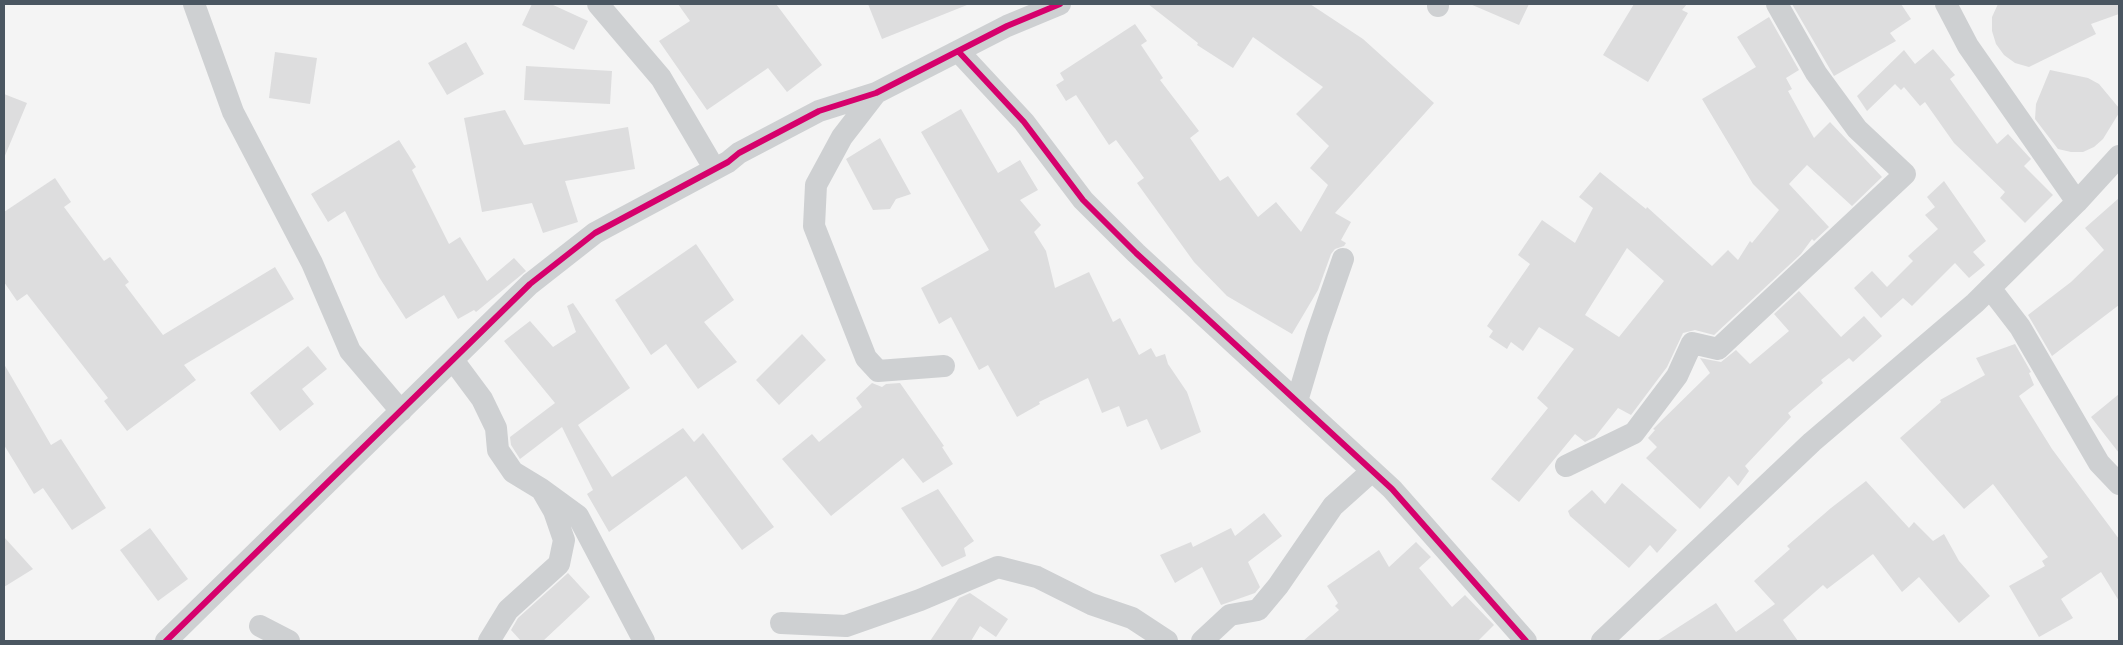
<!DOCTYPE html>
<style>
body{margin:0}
#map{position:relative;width:2123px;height:645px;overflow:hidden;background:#f4f4f4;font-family:"Alegreya Sans",sans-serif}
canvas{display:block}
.frame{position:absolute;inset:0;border:5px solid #4a5661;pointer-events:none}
</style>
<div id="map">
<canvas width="2123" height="645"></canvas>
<div class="frame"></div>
</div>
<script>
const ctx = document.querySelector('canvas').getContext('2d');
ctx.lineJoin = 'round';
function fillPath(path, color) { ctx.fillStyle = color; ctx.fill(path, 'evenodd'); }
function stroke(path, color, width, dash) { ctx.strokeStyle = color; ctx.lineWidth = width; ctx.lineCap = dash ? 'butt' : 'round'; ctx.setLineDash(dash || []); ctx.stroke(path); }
fillPath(new Path2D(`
 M 532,4 L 551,4 L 588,21 L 574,50 L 522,25 Z
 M 678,4 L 776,4 L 822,65 L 787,92 L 768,68 L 707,110 L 659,41 L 690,21 Z
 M 868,4 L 966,4 L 967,5 L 882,39 Z
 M 1148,4 L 1310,4 L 1363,39 L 1434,103 L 1335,213 L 1351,222 L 1341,240 L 1346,243 L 1344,246 L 1335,249 L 1331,254 L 1318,290 L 1292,334 L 1227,296 L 1194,262 L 1137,183 L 1144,178 L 1116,140 L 1109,145 L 1076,95 L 1066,101 L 1056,85 L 1064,80 L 1060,73 L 1135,24 L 1147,41 L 1141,45 L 1163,78 L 1160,80 L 1199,131 L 1190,138 L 1220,181 L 1228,176 L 1258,217 L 1276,202 L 1301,232 L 1328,185 L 1310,168 L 1329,146 L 1296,114 L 1323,87 L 1253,37 L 1233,68 L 1197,45 L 1198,43 Z
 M 1470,4 L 1529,4 L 1519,25 Z
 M 1634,4 L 1687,4 L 1682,10 L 1688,13 L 1648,82 L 1603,55 Z
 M 1792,4 L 1901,4 L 1911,19 L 1890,33 L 1896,41 L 1834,76 Z
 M 1998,4 L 2119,4 L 2119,14 L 2091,24 L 2096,34 L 2029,67 L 2015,63 L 2004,55 L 1996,44 L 1992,31 L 1992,17 Z
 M 1769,17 L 1799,70 L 1786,78 L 1792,89 L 1788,91 L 1814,138 L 1830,122 L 1882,177 L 1852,206 L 1807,165 L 1789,184 L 1829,227 L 1814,241 L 1812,239 L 1801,254 L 1714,335 L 1695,330 L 1683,333 L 1667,367 L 1631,415 L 1618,408 L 1595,437 L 1585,442 L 1575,434 L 1519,502 L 1491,479 L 1548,408 L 1537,398 L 1574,349 L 1539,327 L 1523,351 L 1511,342 L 1507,349 L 1489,337 L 1493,331 L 1487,326 L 1530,264 L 1518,255 L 1542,220 L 1575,243 L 1593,208 L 1579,197 L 1600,172 L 1646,209 L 1647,207 L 1712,266 L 1728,250 L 1738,260 L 1750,241 L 1752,243 L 1779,210 L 1753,184 L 1702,99 L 1756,67 L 1737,37 ZM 1627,248 L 1664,281 L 1619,337 L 1585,315 Z
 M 466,42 L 484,74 L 447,95 L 428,63 Z
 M 1933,49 L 1955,75 L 1950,79 L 1997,144 L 2008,134 L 2031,159 L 2024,166 L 2053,195 L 2025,223 L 2000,198 L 2005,192 L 1954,143 L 1925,102 L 1920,106 L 1904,87 L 1901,90 L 1895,84 L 1867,111 L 1857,96 L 1904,50 L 1915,64 Z
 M 275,52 L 317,58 L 310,104 L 269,98 Z
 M 526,66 L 612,71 L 610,104 L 524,100 Z
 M 2050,70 L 2088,78 L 2099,84 L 2119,108 L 2119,113 L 2103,139 L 2094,147 L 2083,152 L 2071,152 L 2058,149 L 2035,119 L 2036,104 Z
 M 4,94 L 27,103 L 4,158 Z
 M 961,109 L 998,173 L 1020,160 L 1038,190 L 1020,200 L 1041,225 L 1034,232 L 1046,251 L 1055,288 L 1089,272 L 1113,322 L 1120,318 L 1139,355 L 1151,348 L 1156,357 L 1165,354 L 1168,364 L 1187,392 L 1201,432 L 1161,450 L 1147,419 L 1127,427 L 1119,406 L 1102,413 L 1088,378 L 1039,402 L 1040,404 L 1017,417 L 988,365 L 979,370 L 951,317 L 939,324 L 921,288 L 989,250 L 921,132 Z
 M 505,110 L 524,145 L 628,127 L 635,169 L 565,181 L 578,222 L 543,233 L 532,203 L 482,212 L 464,118 Z
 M 880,138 L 911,194 L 896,199 L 890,209 L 873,210 L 846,159 Z
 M 399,140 L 416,167 L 412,170 L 449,244 L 460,237 L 487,281 L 514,258 L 526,271 L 476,312 L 474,310 L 458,319 L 444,295 L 406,319 L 379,277 L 345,211 L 328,222 L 311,194 Z
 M 55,178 L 71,202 L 64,207 L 104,261 L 110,257 L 129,282 L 125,285 L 163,335 L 275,267 L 294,299 L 184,365 L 196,380 L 127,431 L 104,401 L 108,398 L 27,294 L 17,301 L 4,282 L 4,212 Z
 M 1944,181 L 1986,241 L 1973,252 L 1985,265 L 1969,278 L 1955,263 L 1912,306 L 1903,298 L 1881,318 L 1854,288 L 1872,271 L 1887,287 L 1913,261 L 1908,256 L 1938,229 L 1925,215 L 1935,207 L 1927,197 Z
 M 2119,198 L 2119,305 L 2052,356 L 2028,315 L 2071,282 L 2104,250 L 2085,228 Z
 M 696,244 L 734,300 L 704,322 L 737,362 L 698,389 L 666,344 L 651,355 L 615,300 Z
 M 1799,291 L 1841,337 L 1864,316 L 1882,336 L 1853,362 L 1849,358 L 1821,380 L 1823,383 L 1788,413 L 1791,417 L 1745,466 L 1749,471 L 1738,486 L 1729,476 L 1700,509 L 1646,458 L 1657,447 L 1648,438 L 1655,430 L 1653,429 L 1710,373 L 1700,358 L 1721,362 L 1736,350 L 1750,364 L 1789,331 L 1774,314 Z
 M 573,303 L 630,388 L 578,425 L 612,477 L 683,428 L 694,442 L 703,433 L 774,527 L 742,550 L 686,476 L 609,532 L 587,494 L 593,490 L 562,427 L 520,459 L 511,445 L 510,437 L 555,403 L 504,341 L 530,321 L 553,347 L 576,332 L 567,306 Z
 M 802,334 L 826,360 L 779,405 L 756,380 Z
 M 2015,344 L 2031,372 L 2029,373 L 2034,385 L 2019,396 L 2052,449 L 2119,539 L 2119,601 L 2101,572 L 2061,599 L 2073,618 L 2039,637 L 2009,586 L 2045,566 L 2042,561 L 2048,557 L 1993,484 L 1964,509 L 1900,438 L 1941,402 L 1940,400 L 1985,375 L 1976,358 Z
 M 308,346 L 327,369 L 302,389 L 314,404 L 280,431 L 250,393 Z
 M 4,364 L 51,445 L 61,439 L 106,508 L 72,530 L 43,488 L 34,494 L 4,445 Z
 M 872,383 L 882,387 L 886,384 L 900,383 L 944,446 L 942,447 L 953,464 L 923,483 L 903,458 L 831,516 L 782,459 L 812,434 L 819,442 L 862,407 L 856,398 Z
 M 2119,394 L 2119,453 L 2091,417 Z
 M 1866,481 L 1909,528 L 1914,522 L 1933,541 L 1944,534 L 1959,561 L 1990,596 L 1959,623 L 1919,577 L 1902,592 L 1873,554 L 1827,589 L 1823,585 L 1783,620 L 1798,641 L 1657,641 L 1716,603 L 1736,632 L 1775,604 L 1754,581 L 1790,549 L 1787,546 L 1831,508 Z
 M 1622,483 L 1677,530 L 1657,553 L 1650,545 L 1629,568 L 1570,516 L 1568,511 L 1592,490 L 1605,504 Z
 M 938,489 L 974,541 L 964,548 L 966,556 L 942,567 L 901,508 Z
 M 1264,513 L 1282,536 L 1248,562 L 1260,587 L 1255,593 L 1221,605 L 1202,567 L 1175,583 L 1160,555 L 1191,542 L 1193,547 L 1231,528 L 1235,536 Z
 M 150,528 L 188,579 L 158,601 L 120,550 Z
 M 4,537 L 33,569 L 4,587 Z
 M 1416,542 L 1431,557 L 1419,568 L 1452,607 L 1465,595 L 1494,625 L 1478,641 L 1303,641 L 1339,610 L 1335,606 L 1338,603 L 1327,586 L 1379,550 L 1389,567 Z
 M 568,573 L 590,597 L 543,641 L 521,641 L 511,630 L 518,618 Z
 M 970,593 L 1008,619 L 996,637 L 980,626 L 971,641 L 930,641 L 959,598 Z`), '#ddddde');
stroke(new Path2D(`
 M 194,4 L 233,112 L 312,263 L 350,351 L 401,411
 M 598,4 L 661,78 L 714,168
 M 1946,4 L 1968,46 L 2077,202
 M 1438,6 L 1438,4
 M 958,51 L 1024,122 L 1083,200 L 1136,253 L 1392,489 L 1526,641
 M 876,93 L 842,137 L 816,185 L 814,226 L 866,358 L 878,371 L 944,366
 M 1990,288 L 2020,327 L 2099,463 L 2119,484
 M 453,360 L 482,399 L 496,428 L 498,450 L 513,472 L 541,489 L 578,516 L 644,641
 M 1297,401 L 1317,334 L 1343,259
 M 1566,466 L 1634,433 L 1677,376 L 1692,343 L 1718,349 L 1905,174 L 1857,129 L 1816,73 L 1777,4
 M 781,623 L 846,626 L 920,600 L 998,567 L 1037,577 L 1091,604 L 1132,618 L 1167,641
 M 260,626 L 289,641
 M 166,641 L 530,284 L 595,233 L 728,162 L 739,153 L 819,111 L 876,93 L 1007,26 L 1060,4
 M 489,641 L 508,610 L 559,564 L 564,540 L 554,511 L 543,492
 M 1202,641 L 1230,615 L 1258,610 L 1278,586 L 1333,506 L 1372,471
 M 1602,641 L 1812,442 L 1975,303 L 2077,202 L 2119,156`), '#ced0d2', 22);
stroke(new Path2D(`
 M 958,51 L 1024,122 L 1083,200 L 1136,253 L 1392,489 L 1526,641
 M 166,641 L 530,284 L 595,233 L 728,162 L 739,153 L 819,111 L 876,93 L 1007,26 L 1060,4`), '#d6006c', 6);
</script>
